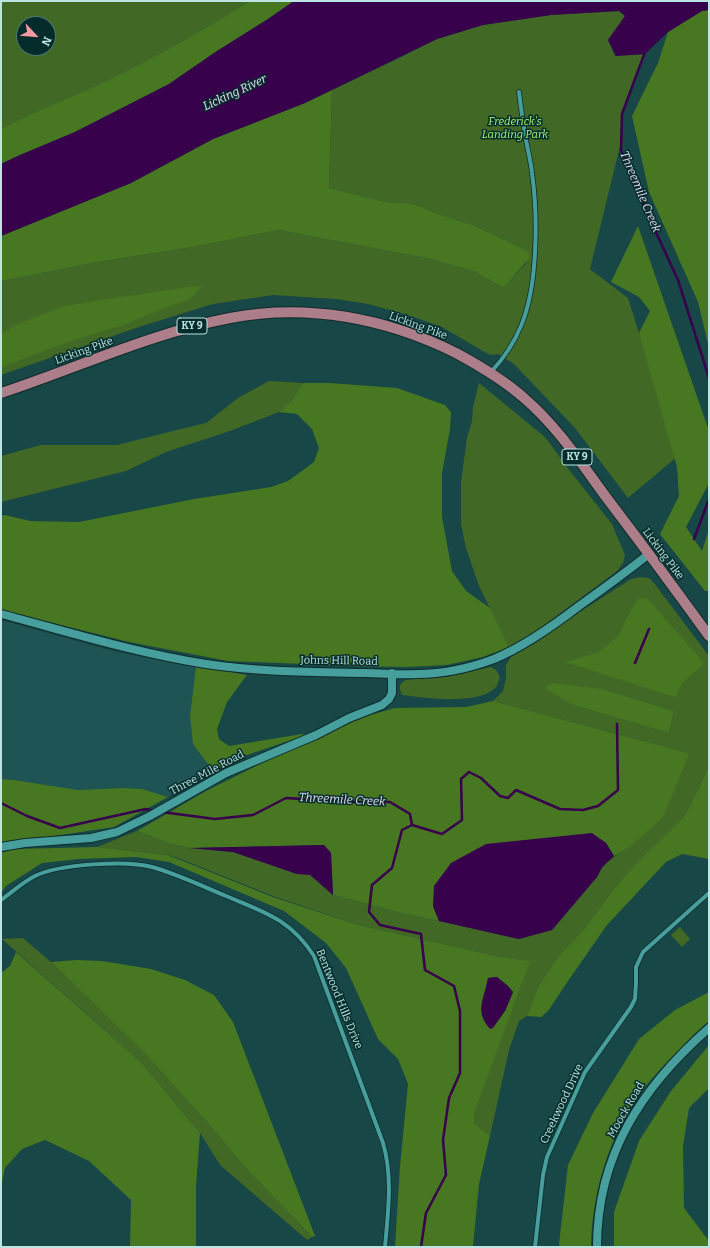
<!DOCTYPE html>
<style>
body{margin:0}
#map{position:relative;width:710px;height:1248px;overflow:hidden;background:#174746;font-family:Bitter,serif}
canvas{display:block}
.frame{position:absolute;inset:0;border:2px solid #bbe4e3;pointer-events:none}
.north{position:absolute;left:16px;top:16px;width:40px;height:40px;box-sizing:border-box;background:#042c2b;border:1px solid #4d7675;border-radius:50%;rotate:116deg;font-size:11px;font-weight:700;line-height:16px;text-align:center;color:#bbe4e3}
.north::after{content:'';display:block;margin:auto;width:14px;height:18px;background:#f49aa3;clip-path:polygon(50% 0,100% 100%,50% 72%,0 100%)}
</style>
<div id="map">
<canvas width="710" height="1248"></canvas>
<div class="frame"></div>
<div class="north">N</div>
</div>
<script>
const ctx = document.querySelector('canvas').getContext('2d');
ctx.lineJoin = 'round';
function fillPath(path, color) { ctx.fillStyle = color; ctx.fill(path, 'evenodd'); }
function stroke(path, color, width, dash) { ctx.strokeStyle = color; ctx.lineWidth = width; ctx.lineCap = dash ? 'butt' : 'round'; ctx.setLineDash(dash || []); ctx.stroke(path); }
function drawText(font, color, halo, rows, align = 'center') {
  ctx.font = font + ' Bitter,serif'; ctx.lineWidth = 3; ctx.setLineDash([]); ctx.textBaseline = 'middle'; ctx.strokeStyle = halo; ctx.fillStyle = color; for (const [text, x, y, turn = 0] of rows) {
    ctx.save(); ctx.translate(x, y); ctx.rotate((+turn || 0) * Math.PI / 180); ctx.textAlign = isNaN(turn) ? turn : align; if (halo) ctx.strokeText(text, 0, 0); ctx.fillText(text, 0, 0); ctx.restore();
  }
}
fillPath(new Path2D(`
 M 1,620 L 116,652 L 196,666 L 190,716 L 193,744 L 213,771 L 168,797 L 142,789 L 123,788 L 78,790 L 14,780 L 1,779 Z`), '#1e5554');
fillPath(new Path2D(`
 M 1,1 L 250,1 C 203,30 156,57 106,81 C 71,98 35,110 1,129 ZM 24,24 L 48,24 L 48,48 L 24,48 Z
 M 619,11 L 625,16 L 608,40 L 615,56 L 645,54 L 622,114 L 621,142 L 590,269 L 628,298 L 678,456 L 628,498 L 575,428 L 514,364 L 498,354 L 492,355 L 488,354 L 442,327 L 408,315 L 368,304 L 336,299 L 273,295 L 213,304 L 139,327 L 1,375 L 1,281 L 98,262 L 193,247 L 278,230 L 430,259 L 473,271 L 504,288 L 527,262 L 524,249 L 473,225 L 435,213 L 420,206 L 407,203 L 386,202 L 329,188 L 332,90 L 393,61 L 437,39 L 483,25 L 551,15 Z
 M 269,381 L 303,383 L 292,400 L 279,412 L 230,431 L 166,452 L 126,471 L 1,502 L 1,456 L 41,445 L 117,445 L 177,430 L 206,423 L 238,398 Z
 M 479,383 L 545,437 L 570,471 L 612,524 L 625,555 L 623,563 L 617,571 L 538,630 L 509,647 L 479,586 L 466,548 L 461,524 L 461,482 L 467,438 L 472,421 L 473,407 Z
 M 640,577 L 649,578 L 654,583 L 709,656 L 709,765 L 698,790 L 684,817 L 638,861 L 612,891 L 585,928 L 558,957 L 538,987 L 527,1016 L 519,1021 L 509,1050 L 490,1136 L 474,1123 L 474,1114 L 529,961 L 496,956 L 359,925 L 273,896 L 178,858 L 166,855 L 97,847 L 137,831 L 168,843 L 190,848 L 233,852 L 297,874 L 310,874 L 333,895 L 405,914 L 439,921 L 519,939 L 552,930 L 597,877 C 604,862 616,855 630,847 L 658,745 L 493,701 L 503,691 L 506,679 L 506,665 L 511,657 L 534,644 L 572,617 L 631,579 ZM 629,613 L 702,666 L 682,684 L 566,662 L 598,652 L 618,636 ZM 603,689 L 674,711 L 669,733 L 576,706 Z
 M 491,667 L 496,670 L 500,677 C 499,680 498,683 497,686 C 481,706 425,698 402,695 L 400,690 L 400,685 L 405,680 L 454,675 Z
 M 680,927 L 690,939 L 682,947 L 671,935 Z
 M 23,938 L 51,962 L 145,1052 L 207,1122 L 242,1164 L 312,1237 L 307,1240 L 220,1165 L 200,1133 L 141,1062 L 2,939 Z`), '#426825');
fillPath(new Path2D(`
 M 250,1 L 294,1 L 268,19 L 217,51 L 169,84 L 75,132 L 20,155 L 1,164 L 1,129 C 35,110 71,98 106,81 C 156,57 203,30 250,1 Z
 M 709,10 L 709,348 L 698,302 L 649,192 L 632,116 L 658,63 L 668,32 L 702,11 Z
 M 332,90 L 329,188 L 386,202 L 407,203 L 420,206 L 435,213 L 473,225 L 524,249 L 531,256 L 504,288 L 473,271 L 430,259 L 278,230 L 193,247 L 98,262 L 1,281 L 1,236 L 131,183 L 213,139 L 305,103 Z
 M 638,226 L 709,431 L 709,483 L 686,527 L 702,551 L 709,529 L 709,591 L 705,591 L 660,534 L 679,496 L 677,467 L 639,333 L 650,311 L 639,297 L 611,282 Z
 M 202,286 L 190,299 L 162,309 L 123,325 L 68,342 L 1,367 L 1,334 L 18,324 L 64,306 L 187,287 Z
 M 303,383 L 329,383 L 397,388 L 445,405 L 451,412 L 450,429 L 442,473 L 442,517 L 452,571 L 466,591 L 490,608 L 509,647 L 483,657 L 447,665 L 406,667 L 355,666 L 228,661 L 129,642 L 1,610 L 1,516 L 5,515 L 30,521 L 79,522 L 194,499 L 271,487 L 288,481 L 314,462 L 319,448 L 312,429 L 297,414 L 279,412 L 292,400 Z
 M 647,598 L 703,662 L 702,666 L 682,684 L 675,697 L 565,662 L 598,652 L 618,636 L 629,613 L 638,599 Z
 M 196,666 L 247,675 L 227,702 L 217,729 L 219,739 L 229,746 L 302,734 L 306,735 L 238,758 L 213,771 L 193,744 L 190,716 Z
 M 552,683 L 603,689 L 674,711 L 669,733 L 576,706 L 544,688 Z
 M 493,701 L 658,745 L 689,754 L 663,817 L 630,847 L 614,856 L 606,843 L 433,906 L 439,921 L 405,914 L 333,895 L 331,853 L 324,845 L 190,848 L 168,843 L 137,831 L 206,791 L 262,763 L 335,729 L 370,715 L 395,708 L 466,707 Z
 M 709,765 L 709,859 L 682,854 L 666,862 L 607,925 L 568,981 L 548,1011 L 541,1017 L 527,1016 L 538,987 L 558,957 L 585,928 L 612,891 L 638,861 L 684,817 L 698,790 Z
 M 1,779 L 14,780 L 78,790 L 123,788 L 142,789 L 168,797 L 114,827 L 1,844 Z
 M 97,847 L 166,855 L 178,859 L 273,897 L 359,925 L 496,956 L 530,961 L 474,1114 L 474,1123 L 490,1136 L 479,1184 L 473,1247 L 395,1247 L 400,1166 L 408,1084 L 398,1059 L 378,1039 L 346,968 L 326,943 L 284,911 L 169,862 L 136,857 L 79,859 L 42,863 L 6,886 L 1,893 L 1,853 L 14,849 ZM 497,977 L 508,986 L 513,992 L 505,1011 L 486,988 L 488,978 Z
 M 16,952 L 141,1062 L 200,1133 L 196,1186 L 196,1247 L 130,1247 L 131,1200 L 89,1161 L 45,1140 L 22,1149 L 5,1168 L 1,1187 L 1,973 L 10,966 Z
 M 76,960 L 102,961 L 151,969 L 185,980 L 214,995 L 233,1022 L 315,1236 L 312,1237 L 242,1164 L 207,1122 L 145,1053 L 51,962 Z
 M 709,992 L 709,1021 C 698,1030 688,1040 678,1051 C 662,1067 645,1085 633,1104 C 606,1146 592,1197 591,1247 L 560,1247 L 559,1244 L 568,1165 L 593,1113 L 639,1039 L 675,1010 Z
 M 709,1045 L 709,1088 L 689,1108 L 683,1146 L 684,1208 L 709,1241 L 709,1247 L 614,1247 L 614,1212 L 639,1141 L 671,1091 Z`), '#487722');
fillPath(new Path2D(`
 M 294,1 L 709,1 L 709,10 L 702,11 L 668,32 L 645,54 L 616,56 L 608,40 L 625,16 L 619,11 L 551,15 L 483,25 L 437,39 L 305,103 L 213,139 L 131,183 L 1,236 L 1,164 L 20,155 L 75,132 L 169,84 L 217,51 L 268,19 Z
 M 592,833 L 606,843 L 614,856 L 602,867 L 597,877 L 552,930 L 519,939 L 439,921 L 433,906 L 434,886 L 451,863 L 486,844 Z
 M 324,845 L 331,853 L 333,895 L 310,875 L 297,874 L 233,852 L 190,848 Z
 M 497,977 L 508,986 L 513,992 L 505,1011 L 493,1028 L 490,1029 C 474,1011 484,1000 488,978 Z`), '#38014c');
stroke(new Path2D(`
 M 645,52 L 622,114 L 621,150 L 648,215 L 678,280 L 709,378
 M 694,539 L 709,499
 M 635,663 L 649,629
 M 1,803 L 27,816 L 60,828 L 146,809 L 155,811
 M 162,812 L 215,819 L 253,815 L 286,798 L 353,802 L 390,802 L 410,814 L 412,825 L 442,834 L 462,820 L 461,779 L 469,772 L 481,778 L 500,796 L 508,798 L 516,790 L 560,809 L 583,810 L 598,806 L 618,790 L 617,724
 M 412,825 L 402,830 L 392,868 L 372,885 L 369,912 L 380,925 L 421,934 L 425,970 L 454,986 L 460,1011 L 460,1073 L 449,1098 L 443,1140 L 446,1175 L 426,1213 L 421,1247`), '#38014c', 2.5);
const street = new Path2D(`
 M 491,372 C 504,358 514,343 521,326 C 538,286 538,216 532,173 C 531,162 528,151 526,140 C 523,124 521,108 519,92
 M 1,900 C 12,892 23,882 35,876 C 59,864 127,860 152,867 C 177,874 202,886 226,896 C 264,912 290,919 314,956 L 383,1143 C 393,1177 388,1212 385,1247
 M 535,1247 L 543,1175 L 547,1157 L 585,1072 L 631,1007 L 635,999 L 636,983 L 636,967 L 643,952 L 709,893`);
const secondary = new Path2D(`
 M 1,614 C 69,632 136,653 206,664 C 258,672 312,672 365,673 C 382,673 399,675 417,674 C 443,674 470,668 494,659 C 525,646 553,626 579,606 C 603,589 626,572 649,554
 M 1,847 L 25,843 L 91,838 L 117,832 L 150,816 L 226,773 L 316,735 L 349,718 L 382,705 L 389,699 L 392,693 L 392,673
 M 597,1247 C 597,1155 642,1087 709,1028`);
const primary = new Path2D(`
 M 1,393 C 77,368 151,333 230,318 C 307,303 386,318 456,353 C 480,366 504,380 524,398 C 557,426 581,463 606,497 C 641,543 675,589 709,636`);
stroke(street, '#0f2b2a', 5.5);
stroke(secondary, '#0f2b2a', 10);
stroke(primary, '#0f2b2a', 12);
stroke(street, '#469e9d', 4);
stroke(secondary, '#469e9d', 8);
stroke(primary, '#ac7e89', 10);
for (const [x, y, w] of [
 [192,326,30],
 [577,457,30]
]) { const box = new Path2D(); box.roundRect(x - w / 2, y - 8, w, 16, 3); ctx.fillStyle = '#042c2b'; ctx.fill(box); stroke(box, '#bbe4e3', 1); }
drawText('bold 10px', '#bbe4e3', null, [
 ["KY 9",192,326],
 ["KY 9",577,457]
]);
drawText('italic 11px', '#aafa71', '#042c2b', [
 ["Frederick's",515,122],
 ["Landing Park",515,135]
]);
drawText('11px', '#bbe4e3', '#042c2b', [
 ["Licking Pike",418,326,20],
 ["Licking Pike",84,351,-20],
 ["Licking Pike",663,554,53],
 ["Johns Hill Road",339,661,1],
 ["Three Mile Road",207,773,-28],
 ["Bentwood Hills Drive",339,999,68],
 ["Creekwood Drive",562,1104,-65],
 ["Moock Road",626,1110,-60]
]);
drawText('italic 12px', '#ecdcf5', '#042c2b', [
 ["Licking River",235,93,-25],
 ["Threemile Creek",640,192,67],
 ["Threemile Creek",342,800,3]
]);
</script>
